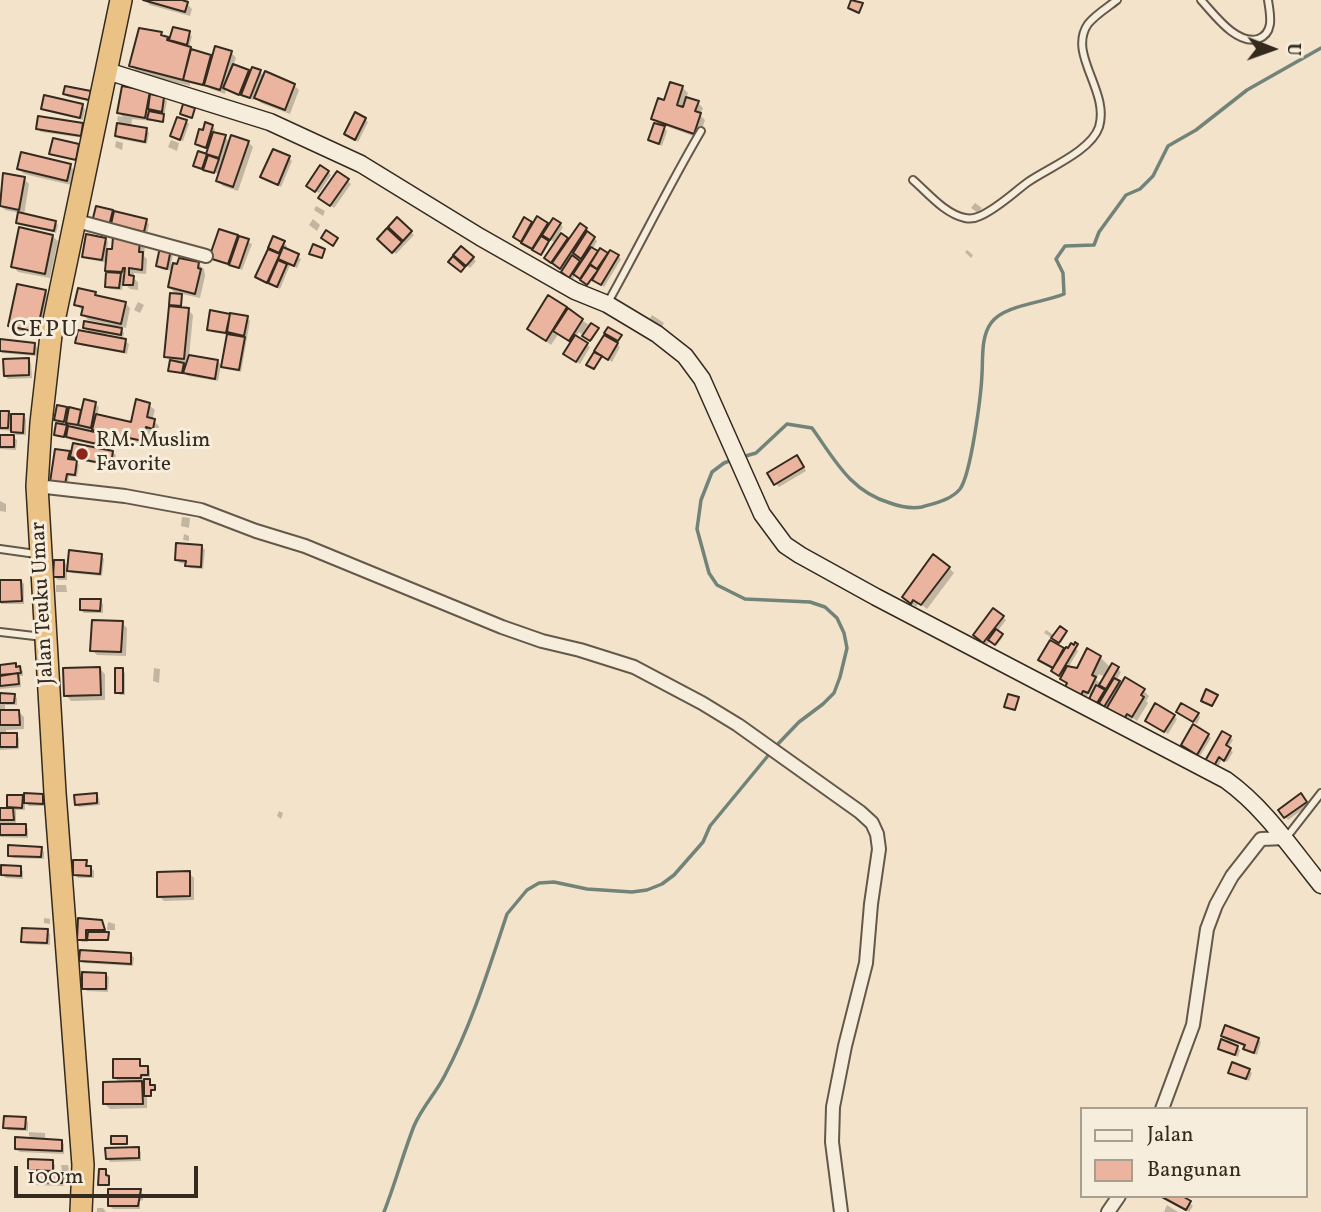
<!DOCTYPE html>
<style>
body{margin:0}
#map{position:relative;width:1321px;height:1212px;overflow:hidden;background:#f3e3ca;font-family:Vollkorn,serif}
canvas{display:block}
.legend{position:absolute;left:1080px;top:1107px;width:228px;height:91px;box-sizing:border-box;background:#f7eddd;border:2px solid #a99f91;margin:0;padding:9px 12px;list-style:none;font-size:21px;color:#342a1e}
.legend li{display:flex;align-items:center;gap:14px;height:35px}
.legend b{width:35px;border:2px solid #a99f91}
.north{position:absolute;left:1237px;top:14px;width:70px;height:70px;-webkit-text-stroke:5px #f7eddd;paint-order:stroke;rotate:91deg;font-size:19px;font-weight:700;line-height:28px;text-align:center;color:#342a1e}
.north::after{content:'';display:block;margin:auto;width:24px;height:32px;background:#342a1e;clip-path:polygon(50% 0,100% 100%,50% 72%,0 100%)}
.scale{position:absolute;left:14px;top:1166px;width:184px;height:32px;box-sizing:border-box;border:4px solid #342a1e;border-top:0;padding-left:9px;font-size:21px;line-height:24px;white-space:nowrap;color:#342a1e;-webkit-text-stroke:5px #f7eddd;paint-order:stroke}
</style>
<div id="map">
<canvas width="1321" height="1212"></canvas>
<ul class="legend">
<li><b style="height:9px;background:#f7eddd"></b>Jalan</li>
<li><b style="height:19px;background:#eab49e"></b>Bangunan</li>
</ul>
<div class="north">U</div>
<div class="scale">100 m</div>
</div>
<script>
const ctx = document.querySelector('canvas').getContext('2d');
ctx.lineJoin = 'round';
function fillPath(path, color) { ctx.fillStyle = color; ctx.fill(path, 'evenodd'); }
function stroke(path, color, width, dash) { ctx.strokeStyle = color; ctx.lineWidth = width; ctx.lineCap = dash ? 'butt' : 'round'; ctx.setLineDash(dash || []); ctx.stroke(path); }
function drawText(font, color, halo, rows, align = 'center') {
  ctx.font = font + ' Vollkorn,serif'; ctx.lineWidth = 6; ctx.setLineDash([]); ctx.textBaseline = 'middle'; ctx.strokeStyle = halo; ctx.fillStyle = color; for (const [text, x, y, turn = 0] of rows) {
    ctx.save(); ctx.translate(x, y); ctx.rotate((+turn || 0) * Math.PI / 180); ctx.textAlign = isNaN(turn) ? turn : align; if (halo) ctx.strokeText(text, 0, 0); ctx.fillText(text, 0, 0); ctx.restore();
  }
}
fillPath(new Path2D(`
 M 145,0 L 188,0 L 187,4 L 192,9 L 190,16 L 150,5 Z
 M 174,29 L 192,36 L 189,48 L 194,52 L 210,56 L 213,59 L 231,52 L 236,58 L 233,66 L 251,75 L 260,72 L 264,76 L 294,85 L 299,90 L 290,114 L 261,103 L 255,96 L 253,100 L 226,89 L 225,94 L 211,89 L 207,85 L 206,87 L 190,83 L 190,86 L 138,73 L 131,65 L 161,33 L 171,42 Z
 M 671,84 L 683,88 L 688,93 L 686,99 L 698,103 L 703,108 L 700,115 L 705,120 L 699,138 L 660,124 L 667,131 L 662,146 L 650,140 L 661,127 L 653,118 L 665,102 Z
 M 90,93 L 93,96 L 92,102 L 68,97 L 65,94 Z
 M 149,93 L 167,101 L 163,122 L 132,119 L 131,127 L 146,130 L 149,133 L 147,144 L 120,139 L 117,136 L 122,125 L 117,120 L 118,116 L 123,117 L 119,113 Z
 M 82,105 L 85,109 L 83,120 L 46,111 L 43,108 Z
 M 365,119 L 368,122 L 358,142 L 346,134 Z
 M 186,121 L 189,124 L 183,141 L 175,139 L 172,136 Z
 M 82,125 L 85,128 L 84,138 L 41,132 L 38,129 Z
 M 212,126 L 215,129 L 214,134 L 225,137 L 230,143 L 248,142 L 253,147 L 238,191 L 223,186 L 218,181 L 222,175 L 196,167 L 206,156 L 208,158 L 210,150 L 197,144 Z
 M 171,140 L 179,143 L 177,151 L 168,147 Z
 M 116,141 L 123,143 L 122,150 L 115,147 Z
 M 289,158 L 292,161 L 281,187 L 263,177 Z
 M 70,166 L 75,171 L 71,185 L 24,174 L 19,169 Z
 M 328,172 L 331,175 L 319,193 L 311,188 Z
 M 338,173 L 351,184 L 334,208 L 324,200 Z
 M 5,175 L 24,179 L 29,184 L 24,215 L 55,222 L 58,225 L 56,233 L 21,225 L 18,222 L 20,213 L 5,210 L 0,205 Z
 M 975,203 L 982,208 L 978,213 L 971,208 Z
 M 316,206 L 325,211 L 323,216 L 314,210 Z
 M 97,208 L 146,221 L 149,224 L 147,234 L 97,224 Z
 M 313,219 L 320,225 L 317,231 L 309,225 Z
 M 538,219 L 549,226 L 560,224 L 563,227 L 554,242 L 539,232 L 537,235 L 549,244 L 542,255 L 518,239 L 525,220 L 534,225 Z
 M 397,220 L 414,235 L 396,254 L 379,239 Z
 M 580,225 L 597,241 L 592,250 L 598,255 L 618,256 L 621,259 L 604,287 L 593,278 L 589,285 L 575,275 L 573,279 L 549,261 L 561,236 L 569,241 ZM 575,253 L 584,260 L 582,264 L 572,258 Z
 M 220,231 L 252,244 L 242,270 L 211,257 Z
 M 52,236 L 58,241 L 50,278 L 18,272 L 13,266 Z
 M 105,239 L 108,242 L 107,251 L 140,241 L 145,246 L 144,256 L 147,259 L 146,274 L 134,273 L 133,278 L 138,282 L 138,290 L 130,289 L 123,282 L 122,290 L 110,289 L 107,286 L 108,263 L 87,259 L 84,256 Z
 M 274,239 L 284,243 L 287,246 L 285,250 L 301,259 L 297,268 L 290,265 L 280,289 L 257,277 Z
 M 461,248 L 476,261 L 470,268 L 456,255 Z
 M 967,250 L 973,255 L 971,258 L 965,252 Z
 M 170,251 L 173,254 L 171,264 L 178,266 L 198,264 L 204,269 L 205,276 L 200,298 L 178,293 L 182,297 L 181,309 L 188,310 L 193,315 L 189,357 L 218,362 L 221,365 L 218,381 L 188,376 L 183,371 L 183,373 L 171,371 L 171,362 L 166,357 L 175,308 L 171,304 L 178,296 L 169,287 L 173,271 L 161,269 L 158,266 Z
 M 45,292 L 50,297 L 42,336 L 15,330 L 10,325 Z
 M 95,294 L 99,297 L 125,303 L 130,308 L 126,328 L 118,326 L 124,333 L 123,337 L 107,334 L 106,337 L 125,341 L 129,344 L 127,354 L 80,345 L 77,342 L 92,335 L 85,328 L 108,327 L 108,324 L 88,320 L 83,314 L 84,311 L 76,305 Z
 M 549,298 L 598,331 L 592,341 L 579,332 L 575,337 L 590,347 L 580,364 L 568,357 L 572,342 L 559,333 L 551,345 L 529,329 Z
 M 138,302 L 144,305 L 140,313 L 134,310 Z
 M 212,312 L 247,318 L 250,321 L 241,372 L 226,369 L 223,366 L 229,335 L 212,332 L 209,329 Z
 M 652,315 L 664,323 L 660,330 L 648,322 Z
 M 0,341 L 34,345 L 38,348 L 37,356 L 2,353 Z
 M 617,344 L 620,347 L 612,362 L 596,351 Z
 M 28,360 L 31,363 L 32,378 L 8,379 L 5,376 Z
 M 95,404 L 99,407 L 97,416 L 132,424 L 149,405 L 155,410 L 152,420 L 159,426 L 158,433 L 151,431 L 148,445 L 111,437 L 108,448 L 71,440 L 65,435 L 65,437 L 57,435 L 66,426 L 75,429 L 65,420 L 65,422 L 56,420 L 66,409 L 70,412 L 70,409 L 83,412 Z
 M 0,412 L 23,416 L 26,419 L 26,435 L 16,435 L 13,431 L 0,430 Z
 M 0,437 L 13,437 L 17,440 L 16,450 L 0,449 Z
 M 112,452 L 116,455 L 114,467 L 73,459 L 79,465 L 77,477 L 69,476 L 68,486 L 55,484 L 69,453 L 72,456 Z
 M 800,460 L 806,471 L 779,487 L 776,484 Z
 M 0,501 L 6,504 L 6,512 L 0,511 Z
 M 182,517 L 190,518 L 189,528 L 181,526 Z
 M 184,534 L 189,536 L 189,541 L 183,540 Z
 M 202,547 L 205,550 L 203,569 L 190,568 L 187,564 L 180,563 L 177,560 Z
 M 101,556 L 104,559 L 102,576 L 72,573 L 67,568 L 67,580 L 58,580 L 55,577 L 64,562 L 69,567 Z
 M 949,568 L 954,573 L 927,609 L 919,603 L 916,607 L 909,602 Z
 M 0,581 L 21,581 L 24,584 L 24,604 L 1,604 Z
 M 56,585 L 66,585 L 67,592 L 56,592 Z
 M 100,601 L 103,604 L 103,613 L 84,613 L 81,610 Z
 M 1003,617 L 1006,620 L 997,632 L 1003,637 L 997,645 L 990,640 L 987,645 L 978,638 Z
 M 122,623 L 127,628 L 126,656 L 97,655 L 92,650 Z
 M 1060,628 L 1067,633 L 1061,643 L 1044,633 L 1046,630 L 1055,636 Z
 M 1050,642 L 1065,651 L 1075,648 L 1078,651 L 1068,668 L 1078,670 L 1100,657 L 1111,668 L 1118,669 L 1121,672 L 1116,681 L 1122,686 L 1144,691 L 1149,696 L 1146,701 L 1148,703 L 1137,721 L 1133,718 L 1128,725 L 1099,701 L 1098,703 L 1092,699 L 1092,696 L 1088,694 L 1086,699 L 1072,692 L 1054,669 L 1043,662 ZM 1099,674 L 1105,677 L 1104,687 L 1109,690 L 1106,694 L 1097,688 L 1100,683 L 1096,680 Z
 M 15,665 L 23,671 L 23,676 L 20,676 L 21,687 L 0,689 L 0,666 Z
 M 154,668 L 160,669 L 159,683 L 153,681 Z
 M 100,669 L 105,674 L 105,700 L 71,701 L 66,695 Z
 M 122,670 L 125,673 L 125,695 L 120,695 L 117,692 Z
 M 0,695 L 14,695 L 17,698 L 17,705 L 5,705 L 5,712 L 19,712 L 24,717 L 24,729 L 6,730 L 6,735 L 16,735 L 19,738 L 19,749 L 0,750 Z
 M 1178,712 L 1198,714 L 1200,717 L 1197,724 Z
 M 1174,716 L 1177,719 L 1168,734 L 1150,723 Z
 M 1208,735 L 1211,738 L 1200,756 L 1183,745 Z
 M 1230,737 L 1233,740 L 1228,748 L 1233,752 L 1227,762 L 1222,759 L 1218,767 L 1211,763 Z
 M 43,795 L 46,799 L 45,806 L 29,806 L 25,802 L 25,810 L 16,810 L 16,825 L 25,825 L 28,829 L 28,838 L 0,837 L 0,810 L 9,810 L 9,797 L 22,797 L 26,801 Z
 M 96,795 L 99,798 L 100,805 L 79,807 L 76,804 Z
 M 1304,798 L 1309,805 L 1288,820 L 1280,810 Z
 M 279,811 L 283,813 L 281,819 L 277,816 Z
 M 41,849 L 44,852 L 44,859 L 13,858 L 10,855 Z
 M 86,862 L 94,871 L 94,878 L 78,878 L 75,875 Z
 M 20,868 L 23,871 L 23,879 L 6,878 L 3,875 Z
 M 189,873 L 194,878 L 194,900 L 164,901 L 159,896 Z
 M 44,918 L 50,919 L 50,924 L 44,923 Z
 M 79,920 L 101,922 L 109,935 L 109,940 L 88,940 L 88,942 L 82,942 L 79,939 Z
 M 108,922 L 115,924 L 115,930 L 107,930 Z
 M 47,931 L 50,934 L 50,945 L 26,944 L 23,941 Z
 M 131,954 L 134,958 L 133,966 L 84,963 L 81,960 Z
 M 105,974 L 109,977 L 108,992 L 87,991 L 84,988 Z
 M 1223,1036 L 1258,1039 L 1261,1042 L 1257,1055 L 1249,1052 L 1246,1047 L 1231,1041 L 1240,1050 L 1238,1057 L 1220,1048 L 1232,1045 Z
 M 139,1061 L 142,1067 L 147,1067 L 150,1071 L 150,1077 L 143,1077 L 143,1081 L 139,1081 L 145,1087 L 150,1080 L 151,1087 L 155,1088 L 155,1091 L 151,1091 L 151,1096 L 147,1096 L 147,1108 L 110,1109 L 105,1104 L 120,1083 L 114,1077 Z
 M 1249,1070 L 1252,1073 L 1249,1081 L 1230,1073 Z
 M 25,1119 L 28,1122 L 28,1131 L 8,1130 L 5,1127 Z
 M 29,1132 L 45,1133 L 45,1141 L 61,1141 L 64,1144 L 64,1154 L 20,1152 L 16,1149 L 34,1140 L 29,1136 Z
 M 138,1149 L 141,1152 L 141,1161 L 110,1162 L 107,1158 Z
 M 52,1162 L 55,1165 L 55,1175 L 62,1175 L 65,1178 L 65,1186 L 34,1185 L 30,1182 L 34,1174 L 29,1169 Z
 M 61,1165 L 68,1165 L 69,1171 L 62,1171 Z
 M 140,1190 L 143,1194 L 143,1200 L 140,1201 L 140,1209 L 113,1209 L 110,1206 Z
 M 1165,1196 L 1179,1196 L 1193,1206 L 1189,1212 Z
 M 1167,1205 L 1178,1212 L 1164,1212 Z
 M 97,1208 L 103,1208 L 106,1212 L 97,1212 Z`), '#0003');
stroke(new Path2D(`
 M 742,457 L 756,453 L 787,424 L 812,428 C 835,460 850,491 890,503 C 901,507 911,509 922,507 C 935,503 951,500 960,489 C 971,474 981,396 982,374 C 983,357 981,337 991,323 C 1003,305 1043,303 1064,294 L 1063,273 L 1056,259 L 1065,246 L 1094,245 L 1099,232 L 1126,195 L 1140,189 L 1153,176 L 1168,146 L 1196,130 L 1247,90 L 1321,48
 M 384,1212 C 395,1184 403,1154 414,1126 C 422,1107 436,1093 445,1075 C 472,1024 489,968 507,914 L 527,890 L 539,883 L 554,882 L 587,889 L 632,892 L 647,890 L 662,884 L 674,875 L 703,842 L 710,826 L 776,746 L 799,722 L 823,704 L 834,693 L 840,677 L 847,648 L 844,633 L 837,618 L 825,607 L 810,602 L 745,599 L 717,585 L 709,573 L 697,529 L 701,500 L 712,472 L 724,463 L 732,460`), '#72837a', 3.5);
const building = new Path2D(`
 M 143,0 L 182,0 L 188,2 L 185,12 Z
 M 851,0 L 863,3 L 859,13 L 848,8 Z
 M 173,27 L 190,31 L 187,45 L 169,40 Z
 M 139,28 L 162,32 L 161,35 L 168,37 L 167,40 L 191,47 L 183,80 L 129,66 Z
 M 215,46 L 232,51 L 220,90 L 204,85 Z
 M 191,49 L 211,55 L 203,85 L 183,80 Z
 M 233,64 L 249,70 L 239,95 L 223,88 Z
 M 252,67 L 261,70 L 250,98 L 241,95 Z
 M 265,71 L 295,84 L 285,110 L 254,98 Z
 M 670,82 L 683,86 L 677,105 L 683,107 L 686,97 L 699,101 L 695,111 L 701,113 L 694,134 L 651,119 L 658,98 L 664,100 Z
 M 65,86 L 91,91 L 89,100 L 63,94 Z
 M 122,86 L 150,91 L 145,118 L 117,113 Z
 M 150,94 L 164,97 L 162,112 L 148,109 Z
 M 44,95 L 83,104 L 80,118 L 41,109 Z
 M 183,104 L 195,108 L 192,118 L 180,114 Z
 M 149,111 L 164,114 L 163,122 L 147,119 Z
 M 355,112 L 366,118 L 355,140 L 344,134 Z
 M 38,116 L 83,123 L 81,136 L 36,129 Z
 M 177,117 L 187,120 L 180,140 L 170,136 Z
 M 205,122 L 213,125 L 206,148 L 195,144 L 199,129 L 203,130 Z
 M 117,123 L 147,128 L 145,142 L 115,136 Z
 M 654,123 L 665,126 L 659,144 L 648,140 Z
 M 213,132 L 226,135 L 219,158 L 206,154 Z
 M 231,135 L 249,141 L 233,187 L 216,181 Z
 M 53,138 L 79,144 L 76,160 L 49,154 Z
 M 273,149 L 290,156 L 278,185 L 260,177 Z
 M 198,151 L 207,154 L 202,169 L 193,166 Z
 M 21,152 L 71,164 L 67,181 L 17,169 Z
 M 208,155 L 219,159 L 214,173 L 203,170 Z
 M 320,165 L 329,171 L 315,192 L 306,186 Z
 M 337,171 L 349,179 L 330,206 L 318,198 Z
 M 3,173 L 25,177 L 19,210 L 0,206 Z
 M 96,206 L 113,210 L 109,226 L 92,222 Z
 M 114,211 L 147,219 L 144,232 L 111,224 Z
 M 18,212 L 56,221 L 54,231 L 16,223 Z
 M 537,216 L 548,223 L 532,249 L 521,243 Z
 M 397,217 L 412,231 L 403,241 L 388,227 Z
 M 524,217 L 532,222 L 521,242 L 513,237 Z
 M 553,218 L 561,223 L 550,240 L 542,235 Z
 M 580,223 L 587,228 L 560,269 L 552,263 Z
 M 19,227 L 53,235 L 45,274 L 11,267 Z
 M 387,228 L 402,242 L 392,253 L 377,239 Z
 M 219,229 L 238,235 L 228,264 L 209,258 Z
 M 326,230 L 338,238 L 333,246 L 321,238 Z
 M 587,231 L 595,237 L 581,259 L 573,253 Z
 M 561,233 L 568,238 L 551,263 L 544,258 Z
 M 86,234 L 106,238 L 102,260 L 82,257 Z
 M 239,236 L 249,239 L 239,268 L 229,265 Z
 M 273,236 L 285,241 L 279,253 L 268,248 Z
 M 541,236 L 549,241 L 541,255 L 532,250 Z
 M 113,237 L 140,240 L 139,252 L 143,252 L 142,270 L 129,268 L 129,275 L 134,276 L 133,285 L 123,285 L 125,268 L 123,268 L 122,272 L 105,271 L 107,249 L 112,249 Z
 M 313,244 L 325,249 L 322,258 L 309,254 Z
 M 461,246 L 474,257 L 466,266 L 453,255 Z
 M 160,247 L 171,249 L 167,269 L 156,266 Z
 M 283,247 L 299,254 L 294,266 L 278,259 Z
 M 591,247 L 598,251 L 580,279 L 573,274 Z
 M 600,248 L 608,253 L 597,269 L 590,264 Z
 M 268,249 L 280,254 L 267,283 L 255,277 Z
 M 610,250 L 619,255 L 601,285 L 592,280 Z
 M 572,255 L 580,261 L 569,278 L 561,272 Z
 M 453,256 L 465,267 L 461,272 L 448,262 Z
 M 179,258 L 199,262 L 198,268 L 201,269 L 195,294 L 168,287 L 173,263 L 177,264 Z
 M 278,260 L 287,264 L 277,287 L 268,283 Z
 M 590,265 L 598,270 L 587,285 L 580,280 Z
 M 106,272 L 121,273 L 119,288 L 105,287 Z
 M 17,284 L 46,290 L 37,332 L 8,326 Z
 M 78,288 L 96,292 L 95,295 L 126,302 L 121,324 L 81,315 L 83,307 L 74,305 Z
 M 170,293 L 182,294 L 181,306 L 169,305 Z
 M 548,295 L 567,307 L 546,341 L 527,329 Z
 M 169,306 L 189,308 L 184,359 L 164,357 Z
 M 568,308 L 583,319 L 569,341 L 553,331 Z
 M 210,310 L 230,314 L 226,333 L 207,330 Z
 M 230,313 L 248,316 L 244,336 L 227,332 Z
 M 84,321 L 122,328 L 121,335 L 83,328 Z
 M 591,323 L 599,328 L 590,341 L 582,336 Z
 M 608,327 L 622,335 L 618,341 L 604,333 Z
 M 78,330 L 126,339 L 124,352 L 75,343 Z
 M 227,334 L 245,337 L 239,370 L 221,367 Z
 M 575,335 L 588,343 L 576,362 L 563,354 Z
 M 604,335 L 618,343 L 608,360 L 594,351 Z
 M 0,339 L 35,343 L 34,354 L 0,351 Z
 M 594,352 L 602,356 L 594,369 L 586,365 Z
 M 189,355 L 218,360 L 215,379 L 183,373 Z
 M 29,358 L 29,375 L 4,376 L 3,359 Z
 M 170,360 L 184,363 L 182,373 L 168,371 Z
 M 84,399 L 96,402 L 91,428 L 78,425 Z
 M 136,399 L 150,403 L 147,417 L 155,419 L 153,429 L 146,427 L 143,441 L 92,430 L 96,414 L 131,422 Z
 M 57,405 L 67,407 L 64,422 L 54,420 Z
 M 69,407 L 81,410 L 78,425 L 66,423 Z
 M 0,411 L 9,411 L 8,428 L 0,428 Z
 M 11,414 L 24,414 L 23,433 L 11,432 Z
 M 56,423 L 67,425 L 64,437 L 54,435 Z
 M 68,426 L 108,435 L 106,446 L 66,437 Z
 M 0,435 L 14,435 L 14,447 L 0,447 Z
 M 73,443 L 113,451 L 111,465 L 70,457 Z
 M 55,449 L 70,451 L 68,459 L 77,460 L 75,475 L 67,474 L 65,484 L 50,482 Z
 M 797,455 L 804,467 L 774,485 L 767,473 Z
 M 176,543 L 202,545 L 201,567 L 185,566 L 186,561 L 175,560 Z
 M 69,550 L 102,554 L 100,574 L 67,571 Z
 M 933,554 L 950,567 L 921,605 L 913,600 L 911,604 L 902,597 Z
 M 54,560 L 64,560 L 64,577 L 53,577 Z
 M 0,580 L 21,580 L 22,601 L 0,602 Z
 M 80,599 L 101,599 L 100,611 L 80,610 Z
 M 993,608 L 1004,616 L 983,643 L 973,635 Z
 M 92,620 L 123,621 L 121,652 L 90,651 Z
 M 1060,626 L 1067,631 L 1059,643 L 1051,638 Z
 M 996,629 L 1003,634 L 995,645 L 988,640 Z
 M 1050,640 L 1064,648 L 1053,668 L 1038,660 Z
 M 1075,642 L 1078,644 L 1059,676 L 1051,671 L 1066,647 L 1068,648 L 1071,643 L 1074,645 Z
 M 1087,648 L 1101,656 L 1092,675 L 1096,677 L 1088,693 L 1083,691 L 1081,695 L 1065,687 L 1067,683 L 1060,679 L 1067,666 L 1077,668 Z
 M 16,663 L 16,667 L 20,666 L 21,673 L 0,675 L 0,665 Z
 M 1112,663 L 1119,667 L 1106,689 L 1099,685 Z
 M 100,667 L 101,695 L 64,696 L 63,668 Z
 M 115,668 L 123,668 L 123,693 L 115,693 Z
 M 18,673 L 19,684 L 0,686 L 0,676 Z
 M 1125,677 L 1145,689 L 1141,695 L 1144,697 L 1132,717 L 1127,714 L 1123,721 L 1105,711 Z
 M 1114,678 L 1120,681 L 1104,707 L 1099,703 Z
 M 1096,685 L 1105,690 L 1097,703 L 1089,699 Z
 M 1206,689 L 1218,695 L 1212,706 L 1201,701 Z
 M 0,693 L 15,694 L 14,703 L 0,703 Z
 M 1008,694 L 1019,697 L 1015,710 L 1004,707 Z
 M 1155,703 L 1175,715 L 1164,732 L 1145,721 Z
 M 1181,703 L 1199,713 L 1193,722 L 1176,712 Z
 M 0,710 L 19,710 L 20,725 L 0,725 Z
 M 1193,724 L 1209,734 L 1197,755 L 1181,745 Z
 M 1222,731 L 1231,736 L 1226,745 L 1231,748 L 1224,761 L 1219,757 L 1214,766 L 1205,761 Z
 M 0,733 L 17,733 L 17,747 L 0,747 Z
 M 24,793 L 43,794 L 43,804 L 24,803 Z
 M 97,793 L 97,803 L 75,805 L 74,795 Z
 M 1301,793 L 1307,802 L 1284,818 L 1278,810 Z
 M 7,795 L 23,795 L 22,808 L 7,807 Z
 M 0,808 L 13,808 L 14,820 L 0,820 Z
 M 0,824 L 26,824 L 26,835 L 0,835 Z
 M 8,845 L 42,847 L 41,857 L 8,856 Z
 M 73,860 L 87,860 L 86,866 L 91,866 L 91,876 L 73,875 Z
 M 1,865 L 21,866 L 21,876 L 1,875 Z
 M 190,871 L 190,896 L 157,897 L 157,872 Z
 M 78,918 L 102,920 L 105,930 L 86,930 L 86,940 L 77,940 Z
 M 22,928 L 48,929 L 47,943 L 21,942 Z
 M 88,932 L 109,932 L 108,940 L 87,940 Z
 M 80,950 L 131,953 L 131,964 L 79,961 Z
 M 82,972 L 106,973 L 106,989 L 82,989 Z
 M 1225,1025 L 1259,1038 L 1254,1053 L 1243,1049 L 1245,1045 L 1221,1036 Z
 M 1221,1039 L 1238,1046 L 1235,1055 L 1218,1049 Z
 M 113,1059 L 140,1059 L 140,1066 L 148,1066 L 148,1075 L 141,1075 L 141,1078 L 113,1078 Z
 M 1232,1062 L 1250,1069 L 1246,1079 L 1228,1073 Z
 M 144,1079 L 150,1079 L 150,1085 L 155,1085 L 155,1090 L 151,1090 L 151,1096 L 144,1096 Z
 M 142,1081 L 143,1104 L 103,1104 L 103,1082 Z
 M 4,1116 L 26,1117 L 25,1129 L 3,1128 Z
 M 111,1136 L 127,1136 L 127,1144 L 111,1144 Z
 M 15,1137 L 62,1140 L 62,1151 L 15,1149 Z
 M 139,1147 L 139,1158 L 106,1159 L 105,1148 Z
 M 28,1159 L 53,1160 L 53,1171 L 28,1170 Z
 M 99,1169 L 106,1169 L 106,1175 L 109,1176 L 109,1185 L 98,1185 Z
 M 29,1172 L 63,1173 L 62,1183 L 29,1182 Z
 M 108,1189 L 141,1189 L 138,1206 L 108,1206 Z
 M 1182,1196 L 1191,1201 L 1186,1210 L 1162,1197 Z`);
fillPath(building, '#eab49e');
stroke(building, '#342a1e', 2);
const lane = new Path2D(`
 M 1201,0 C 1214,14 1236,45 1258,39 C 1275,33 1270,14 1268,0
 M 913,180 C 928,193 945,214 965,218 C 970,219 976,218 980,216 C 998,208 1013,193 1028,182 C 1048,168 1091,151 1099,127 C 1110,91 1067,54 1088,24 C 1095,15 1108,7 1117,0
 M 607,304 C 639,247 668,187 701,131
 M 0,549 L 36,554
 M 0,632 L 43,637
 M 1286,838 L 1321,793`);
const street = new Path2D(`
 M 77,221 L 206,256
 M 37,486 L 125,496 L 201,510 L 256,531 L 305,546 L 502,627 L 542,641 L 580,650 L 634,667 L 702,703 L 738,725 L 860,812 L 872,823 L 877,834 L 879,849 L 871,904 L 866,963 L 845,1046 L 833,1107 L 832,1142 L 841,1212
 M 1162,1109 L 1193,1025 L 1207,929 L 1216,905 L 1232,876 L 1261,839 L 1286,838
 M 1108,1212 L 1119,1196`);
const secondary = new Path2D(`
 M 107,71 L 270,122 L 361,164 L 480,237 L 575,291 L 607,304 L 657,334 L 685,356 L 702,379 L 762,514 L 785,545 L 800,555 L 876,597 L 1226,780 C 1265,808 1291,848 1321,885`);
const highway = new Path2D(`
 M 81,1212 L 83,1165 L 55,793 L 37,486 L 41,423 L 51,335 L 121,0`);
stroke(lane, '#645849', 10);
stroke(street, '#645849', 16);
stroke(secondary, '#342a1e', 19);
stroke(highway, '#342a1e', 24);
stroke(lane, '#f7eddd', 6);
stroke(street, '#f7eddd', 12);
stroke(secondary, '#f7eddd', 16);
stroke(highway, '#eac285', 21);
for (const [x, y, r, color] of [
 [82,454,7,"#8f2418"]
]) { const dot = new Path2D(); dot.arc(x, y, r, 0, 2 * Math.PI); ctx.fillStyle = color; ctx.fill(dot); stroke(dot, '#f7eddd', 2.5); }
drawText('21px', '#342a1e', '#f7eddd', [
 ["RM. Muslim",96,442],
 ["Favorite",96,466]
], 'left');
drawText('21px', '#342a1e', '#f7eddd', [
 ["Jalan Teuku Umar",44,603,-93]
]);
ctx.letterSpacing = '2px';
drawText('24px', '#342a1e', '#f7eddd', [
 ["CEPU",45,332]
]);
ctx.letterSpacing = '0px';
</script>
